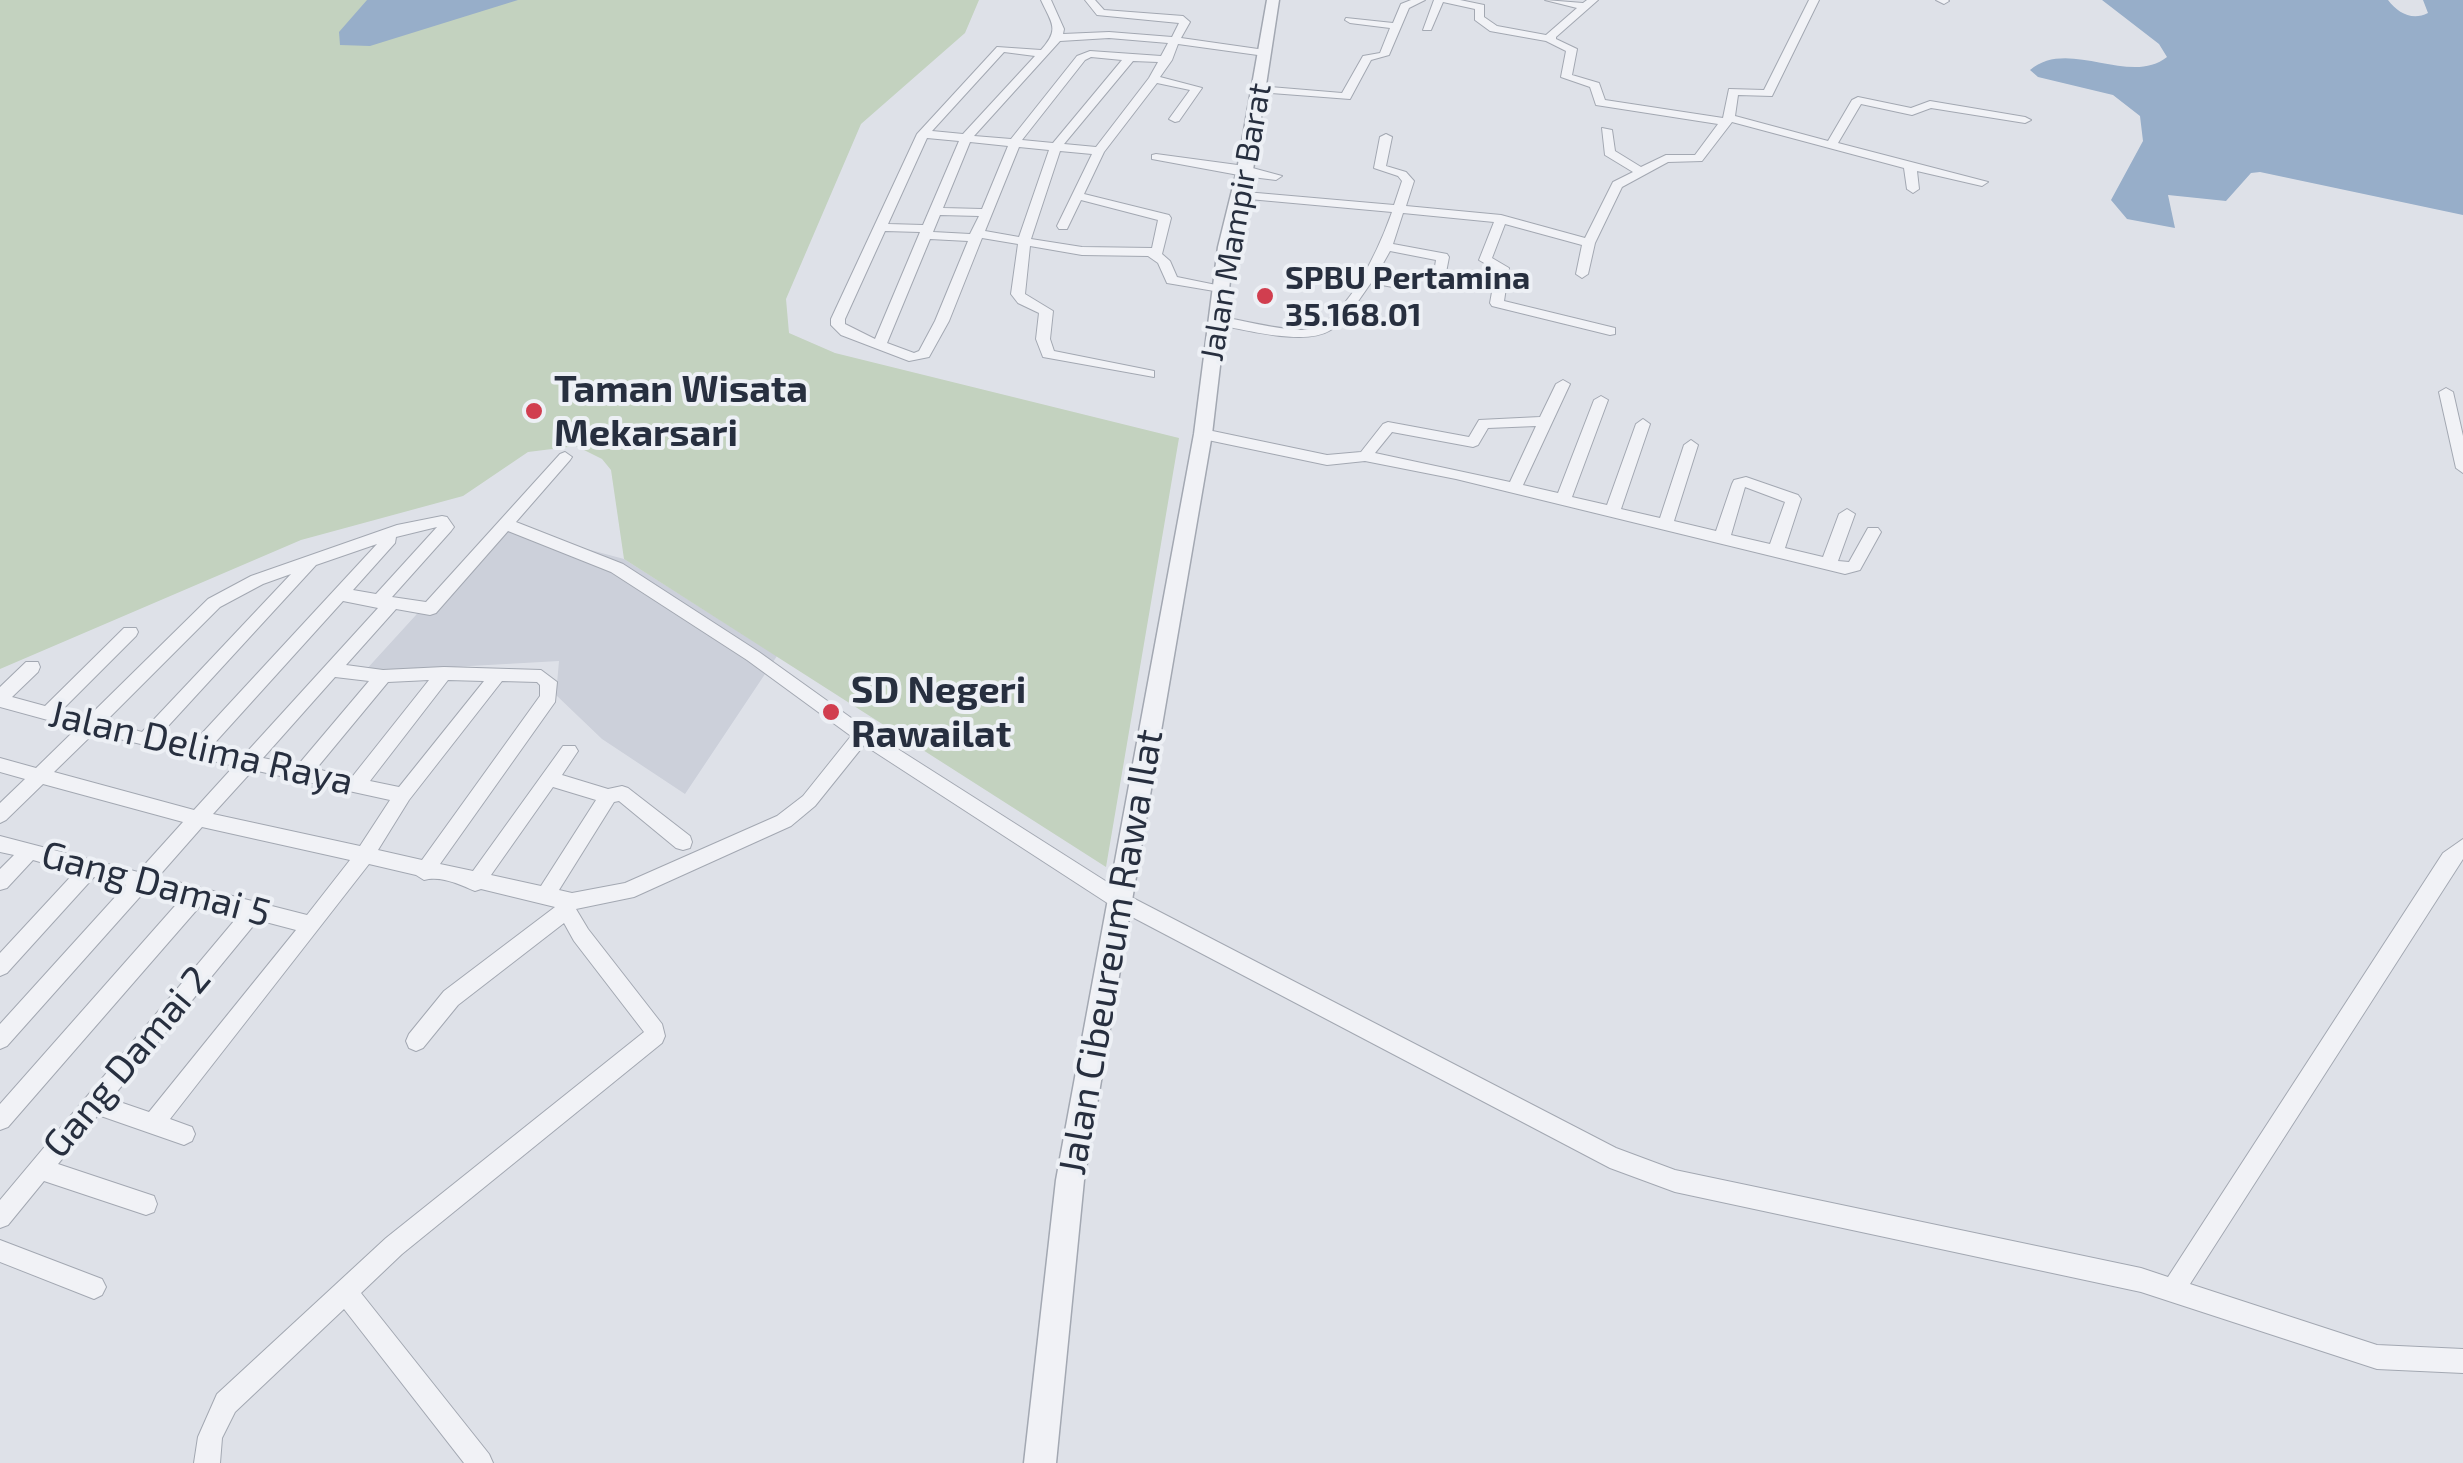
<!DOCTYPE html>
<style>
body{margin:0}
canvas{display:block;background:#dee1e8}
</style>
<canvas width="2463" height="1463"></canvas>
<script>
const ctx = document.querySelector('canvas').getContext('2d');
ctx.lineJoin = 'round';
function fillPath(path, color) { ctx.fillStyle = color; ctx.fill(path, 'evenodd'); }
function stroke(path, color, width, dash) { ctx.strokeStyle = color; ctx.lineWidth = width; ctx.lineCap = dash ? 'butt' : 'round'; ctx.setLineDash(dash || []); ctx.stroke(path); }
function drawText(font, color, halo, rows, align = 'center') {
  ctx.font = font + ' "Exo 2",sans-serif'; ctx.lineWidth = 8; ctx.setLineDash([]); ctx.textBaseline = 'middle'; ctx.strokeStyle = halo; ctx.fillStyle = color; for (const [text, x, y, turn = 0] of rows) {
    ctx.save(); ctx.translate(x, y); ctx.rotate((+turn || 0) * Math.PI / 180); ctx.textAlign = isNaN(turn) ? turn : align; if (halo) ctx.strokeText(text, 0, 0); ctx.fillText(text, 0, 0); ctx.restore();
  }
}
fillPath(new Path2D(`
 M 498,525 L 624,559 L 777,656 L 685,794 L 602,739 L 556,695 L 559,661 L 364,672 Z`), '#ccd0da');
fillPath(new Path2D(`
 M 0,0 L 979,0 L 965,33 L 861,124 L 786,299 L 789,333 L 835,353 L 1179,438 L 1106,867 L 624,559 L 611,470 L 602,459 L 576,446 L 528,452 L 463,496 L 301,540 L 0,669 Z`), '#c3d2bf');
fillPath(new Path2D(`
 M 367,0 L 518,0 L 370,46 L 340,45 L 339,32 Z
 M 2102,0 L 2388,0 C 2398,13 2412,21 2428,13 L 2423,0 L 2463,0 L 2463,215 L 2260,172 L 2251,173 L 2226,201 L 2168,195 L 2175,228 L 2127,219 L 2111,200 L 2143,141 L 2140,116 L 2113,95 L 2038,77 L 2030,70 C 2068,37 2130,87 2167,57 L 2159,44 Z`), '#97aec9');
const minor = new Path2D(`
 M 1041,0 L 1051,0 L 1064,29 L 1063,34 L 1109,32 L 1172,37 L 1179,23 L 1097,15 L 1085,0 L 1095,0 L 1104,10 L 1183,16 L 1190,22 L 1181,38 L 1265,50 L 1270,53 L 1265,56 L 1178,44 L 1172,60 L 1160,77 L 1202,88 L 1179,121 L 1175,122 L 1169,119 L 1190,90 L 1157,83 L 1104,152 L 1084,194 L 1169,215 L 1171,218 L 1162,254 L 1170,261 L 1177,277 L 1226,287 L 1226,293 L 1167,283 L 1158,263 L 1148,256 L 1082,255 L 1030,246 L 1025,294 L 1053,311 L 1050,339 L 1054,351 L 1154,371 L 1154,377 L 1043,357 L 1036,339 L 1039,313 L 1018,303 L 1011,294 L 1018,244 L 982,238 L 949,321 L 929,357 L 909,361 L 841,335 L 831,325 L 831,319 L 917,134 L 997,47 L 1041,50 C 1060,29 1052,24 1041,0 ZM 1109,38 L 1168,43 L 1161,56 L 1090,51 L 1077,56 L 1011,139 L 974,136 L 1060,41 ZM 1004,52 L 1035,56 L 963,134 L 932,131 ZM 1091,57 L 1122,60 L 1053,143 L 1022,140 L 1085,60 ZM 1133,61 L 1158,62 L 1149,78 L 1096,147 L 1064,144 ZM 927,138 L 959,141 L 923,225 L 888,224 ZM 970,142 L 1008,146 L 982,209 L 943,208 ZM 1019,147 L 1049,150 L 1019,237 L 985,231 ZM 1060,151 L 1092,154 L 1057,226 L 1059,229 L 1067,229 L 1081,200 L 1158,220 L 1152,248 L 1082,247 L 1031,239 ZM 940,215 L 979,216 L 970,234 L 933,232 ZM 885,231 L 920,232 L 875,339 L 845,324 L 845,319 ZM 930,239 L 968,241 L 935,321 L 919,351 L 914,353 L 887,343 Z
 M 1411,0 L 1425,0 L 1409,8 L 1389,55 L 1371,60 L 1350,99 L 1258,92 L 1253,89 L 1258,86 L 1342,93 L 1363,56 L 1380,53 L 1390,28 L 1350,23 L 1345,20 L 1346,18 L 1393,23 L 1401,4 Z
 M 1434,0 L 1460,0 L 1484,5 L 1484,17 L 1497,26 L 1546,35 L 1577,8 L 1545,0 L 1583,3 L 1587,0 L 1598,0 L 1556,37 L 1556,39 L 1577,49 L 1572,75 L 1599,83 L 1605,100 L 1723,118 L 1729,89 L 1764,90 L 1809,0 L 1819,0 L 1772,96 L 1738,95 L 1735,116 L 1828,141 L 1852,100 L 1858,97 L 1911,108 L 1930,101 L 2025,117 L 2031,120 L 2025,123 L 1931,108 L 1912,115 L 1861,104 L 1838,143 L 1988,182 L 1982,186 L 1917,171 L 1919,189 L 1913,193 L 1907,189 L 1904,168 L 1732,122 L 1702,161 L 1668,162 L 1622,187 L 1595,243 L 1588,274 L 1582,278 L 1576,274 L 1582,245 L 1505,224 L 1492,258 L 1509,268 L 1504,301 L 1615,328 L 1615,334 L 1610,335 L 1492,306 L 1490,303 L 1496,270 L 1479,260 L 1494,222 L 1403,213 L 1393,244 L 1447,254 L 1449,257 L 1443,288 L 1433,288 L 1432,285 L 1436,260 L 1390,251 L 1376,276 L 1409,284 L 1409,290 L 1371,283 C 1359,299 1347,321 1329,331 C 1304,346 1240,329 1211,323 L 1209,320 L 1216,316 C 1243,320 1273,329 1301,330 C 1344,331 1380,246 1392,212 L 1238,198 L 1234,197 L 1234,191 L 1394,205 L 1402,181 L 1398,176 L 1374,168 L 1380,137 L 1386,134 L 1392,137 L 1386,166 L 1406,172 L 1414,181 L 1406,206 L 1501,215 L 1585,238 L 1613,182 L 1633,172 L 1605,155 L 1602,128 L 1612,130 L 1615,151 L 1641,167 L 1666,155 L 1695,155 L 1718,124 L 1596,105 L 1590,87 L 1561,77 L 1566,51 L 1546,41 L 1490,31 L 1475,20 L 1475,9 L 1443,2 L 1431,30 L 1423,30 Z
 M 1936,0 L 1948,0 L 1949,1 L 1944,4 Z
 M 1156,154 L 1245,166 L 1282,176 L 1276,180 L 1244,176 L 1152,159 L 1152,155 Z
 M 1563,380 L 1570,384 L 1523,485 L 1558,493 L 1594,400 L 1601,396 L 1608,400 L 1572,497 L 1607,505 L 1636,424 L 1643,419 L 1650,424 L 1621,509 L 1660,518 L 1684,445 L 1691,440 L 1698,445 L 1674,521 L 1716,531 L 1732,484 L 1734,480 L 1746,477 L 1798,495 L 1801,499 L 1785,548 L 1823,557 L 1839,514 L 1847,509 L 1855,514 L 1838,561 L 1849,562 L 1868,528 L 1878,528 L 1881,532 L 1860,570 L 1845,574 L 1456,479 L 1365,461 L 1327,465 L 1203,439 L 1196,434 L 1203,429 L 1327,455 L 1361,452 L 1383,424 L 1388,422 L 1469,437 L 1479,420 L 1540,417 L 1556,384 ZM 1536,426 L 1510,482 L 1375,453 L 1392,432 L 1473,447 L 1478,445 L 1488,428 ZM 1745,487 L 1785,502 L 1770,544 L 1731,535 Z
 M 2446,388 L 2453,392 L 2463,436 L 2463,473 L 2456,468 L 2439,392 Z
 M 565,452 L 572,457 L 570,460 L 516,522 L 623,564 L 759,652 L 868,730 L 1129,896 L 1616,1148 L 1675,1170 L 2141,1268 L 2168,1277 L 2443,853 L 2463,839 L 2463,859 L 2190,1284 L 2377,1345 L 2463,1349 L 2463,1373 L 2377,1369 L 2141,1292 L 1675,1192 L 1610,1168 L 1115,908 L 864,745 L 815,806 L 791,826 L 634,897 L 576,909 L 588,929 L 662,1024 L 665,1036 L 662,1043 L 402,1254 L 361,1293 L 489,1454 L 493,1463 L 464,1463 L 344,1309 L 235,1412 L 222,1438 L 220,1463 L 194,1463 L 198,1437 L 217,1394 L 386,1238 L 644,1032 L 574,941 L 564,923 L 458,1005 L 423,1048 L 416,1051 L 409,1048 L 406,1041 L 409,1034 L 444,991 L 555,907 L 481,889 L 475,891 C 461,885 441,875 424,880 L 416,875 L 369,864 L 170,1119 L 192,1127 L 195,1134 L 192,1141 L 184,1145 L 98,1115 L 58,1164 L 154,1196 L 157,1204 L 154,1212 L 146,1215 L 44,1181 L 8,1225 L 0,1228 L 0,1200 L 239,915 L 201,905 L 8,1127 L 0,1130 L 0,1104 L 181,899 L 146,890 L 7,1046 L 0,1049 L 0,1024 L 126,885 L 94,877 L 7,973 L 0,976 L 0,953 L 75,872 L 33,860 L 7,888 L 0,890 L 0,869 L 14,855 L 0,852 L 0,836 L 138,872 L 183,822 L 43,784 L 6,820 L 0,823 L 0,803 L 25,779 L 0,772 L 0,758 L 36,768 L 77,728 L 0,707 L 0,687 L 26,662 L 38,662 L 40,667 L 38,672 L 12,697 L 45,706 L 124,628 L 136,628 L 138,632 L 136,636 L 62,710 L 88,717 L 208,599 L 251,576 L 397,525 L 442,516 L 447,517 L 454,527 L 451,531 L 392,597 L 426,602 L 560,454 ZM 437,527 L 376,594 L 353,590 L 395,543 L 396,537 ZM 508,531 L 611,572 L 747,660 L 851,736 L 803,796 L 777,816 L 625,883 L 572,893 L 559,890 L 614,802 L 619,801 L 676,848 L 683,850 L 690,848 L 692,842 L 690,836 L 628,788 L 622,786 L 608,789 L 562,775 L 578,751 L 575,746 L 563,746 L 473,871 L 440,864 L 555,702 L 557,682 L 541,670 L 444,667 L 383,670 L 346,665 L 396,609 L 430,615 L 436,613 ZM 377,544 L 193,743 L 159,736 L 316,565 ZM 291,574 L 142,732 L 105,722 L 220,607 L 263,584 ZM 343,601 L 378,608 L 245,754 L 211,747 ZM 335,677 L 369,681 L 298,765 L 263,758 ZM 429,680 L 352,777 L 316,769 L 388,682 ZM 448,680 L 484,681 L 399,787 L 370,781 ZM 502,681 L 537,682 L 540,685 L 540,696 L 422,860 L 378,850 L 409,800 ZM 94,733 L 234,766 L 194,810 L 54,772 ZM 253,770 L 390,800 L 360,846 L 213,814 ZM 553,787 L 596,800 L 541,886 L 491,875 ZM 202,827 L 350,860 L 307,915 L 158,877 ZM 258,920 L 296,930 L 149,1112 L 111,1099 Z
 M 0,1240 L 102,1279 L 106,1287 L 102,1295 L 94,1299 L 0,1262 Z`);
const tertiary = new Path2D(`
 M 1267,0 L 1279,0 L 1253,170 L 1234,247 L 1212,434 L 1084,1180 L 1056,1463 L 1024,1463 L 1056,1180 L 1194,434 L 1218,247 L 1237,170 Z`);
stroke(minor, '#a3a8b2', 2);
stroke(tertiary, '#a3a8b2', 3);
fillPath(minor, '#f1f2f6');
fillPath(tertiary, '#f1f2f6');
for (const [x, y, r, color] of [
 [1265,296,10,"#d13e4f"],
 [534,411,10,"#d13e4f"],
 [831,712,10,"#d13e4f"]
]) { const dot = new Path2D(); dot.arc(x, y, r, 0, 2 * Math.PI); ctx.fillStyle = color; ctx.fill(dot); stroke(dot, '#edf0f5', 4); }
drawText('32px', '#272f3f', '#edf0f5', [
 ["Jalan Mampir Barat",1236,222,-80]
]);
drawText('bold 32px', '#272f3f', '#edf0f5', [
 ["SPBU Pertamina",1285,278],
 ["35.168.01",1285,315]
], 'left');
drawText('bold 38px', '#272f3f', '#edf0f5', [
 ["Taman Wisata",554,389],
 ["Mekarsari",554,433],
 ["SD Negeri",851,690],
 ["Rawailat",851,734]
], 'left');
drawText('38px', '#272f3f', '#edf0f5', [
 ["Jalan Delima Raya",201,748,13],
 ["Gang Damai 5",156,884,15],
 ["Jalan Cibeureum Rawa Ilat",1111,952,-80],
 ["Gang Damai 2",127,1062,-50]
]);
</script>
